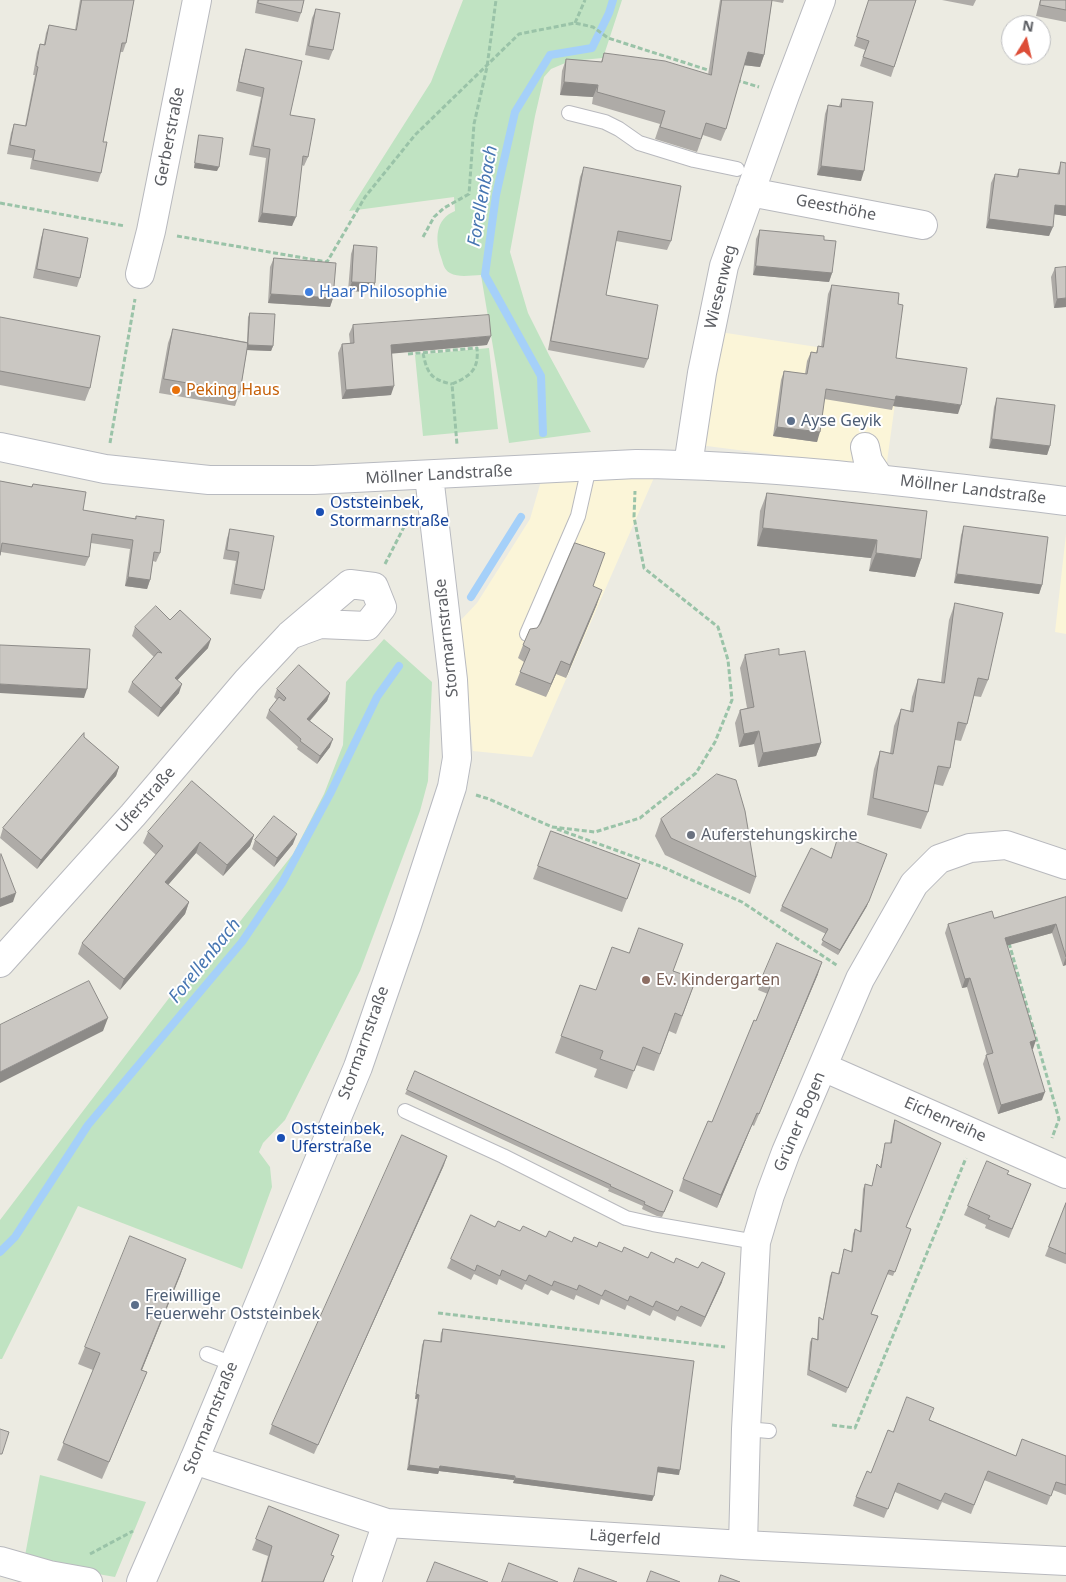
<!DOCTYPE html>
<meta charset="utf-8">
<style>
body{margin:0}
#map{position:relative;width:1066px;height:1582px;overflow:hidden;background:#ecebe2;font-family:"Noto Sans",sans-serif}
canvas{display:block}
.north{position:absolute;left:1001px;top:15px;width:50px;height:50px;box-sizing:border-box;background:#fff;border:1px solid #bdbec0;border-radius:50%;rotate:9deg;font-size:14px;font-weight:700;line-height:20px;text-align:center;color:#5b5d62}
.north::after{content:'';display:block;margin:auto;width:18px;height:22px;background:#dd4d37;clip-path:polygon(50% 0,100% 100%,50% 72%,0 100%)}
</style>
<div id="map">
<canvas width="1066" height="1582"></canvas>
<div class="north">N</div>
</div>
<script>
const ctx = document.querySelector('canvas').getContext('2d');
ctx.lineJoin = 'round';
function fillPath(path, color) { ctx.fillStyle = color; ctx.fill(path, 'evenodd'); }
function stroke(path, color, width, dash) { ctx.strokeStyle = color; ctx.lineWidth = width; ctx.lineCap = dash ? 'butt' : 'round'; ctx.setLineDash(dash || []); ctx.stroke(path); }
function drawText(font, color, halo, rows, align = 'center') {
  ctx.font = font + ' "Noto Sans",sans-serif'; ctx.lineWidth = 4; ctx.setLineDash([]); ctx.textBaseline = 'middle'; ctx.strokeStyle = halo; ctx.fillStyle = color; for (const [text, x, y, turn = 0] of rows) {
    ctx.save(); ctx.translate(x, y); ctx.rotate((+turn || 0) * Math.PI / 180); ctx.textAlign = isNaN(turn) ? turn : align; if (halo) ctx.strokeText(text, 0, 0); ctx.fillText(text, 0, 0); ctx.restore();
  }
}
fillPath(new Path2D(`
 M 720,332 L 901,360 L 886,469 L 699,445 Z
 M 656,473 L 532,757 L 473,751 L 460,621 L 477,603 L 530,519 L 541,481 Z
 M 1066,534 L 1066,634 L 1055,632 Z`), '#fbf5d8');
fillPath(new Path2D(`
 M 463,0 L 622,0 L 603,58 L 570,61 L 551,69 L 544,77 L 535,116 L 510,252 L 528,313 L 549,355 L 591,432 L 509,443 L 481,275 C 472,275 459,278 450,273 C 444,270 443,263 441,257 C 435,240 435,219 455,211 L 454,197 L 349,211 L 431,82 Z
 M 489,348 L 498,429 L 423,436 L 415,355 Z
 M 384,639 L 432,682 L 428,781 L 420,811 L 360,971 L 285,1120 L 263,1143 L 259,1152 L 270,1167 L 272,1187 L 242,1269 L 78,1206 L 2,1359 L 0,1359 L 0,1220 L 198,960 L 231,933 L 293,854 L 324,794 L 343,745 L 346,682 Z
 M 40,1475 L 146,1502 L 115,1577 L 24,1561 Z`), '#c0e3c2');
stroke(new Path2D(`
 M 543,433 L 541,376 L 485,275 L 496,195 L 515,112 L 550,55 L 592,48 L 609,13 L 613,0
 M 471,597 L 521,517
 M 0,1252 L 15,1237 L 88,1125 L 242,942 L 282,883 L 331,792 L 377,697 L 399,666`), '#a5d0f9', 8);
const lane = new Path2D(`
 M 569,113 L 605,122 L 619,129 L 639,143 L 694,160 L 737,169
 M 527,634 L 578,516 L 589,467
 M 405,1111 L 503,1156 L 626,1218 L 653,1224 L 756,1242
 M 207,1354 L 233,1364
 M 746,1429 L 769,1431`);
const street = new Path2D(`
 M 750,192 L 923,225
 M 140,274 L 151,231 L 197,0
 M 865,447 L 868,461 L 880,479
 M 688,465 L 702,373 L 724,266 L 785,95 L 821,0
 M 0,963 L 133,815 L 247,681 L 290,635 L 350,584 L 374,587 L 382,607 L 367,626 L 320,624 L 290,635
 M 823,1067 L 1066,1174
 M 194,1460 L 387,1523 L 743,1545 L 1066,1561
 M 743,1545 L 746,1429 L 756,1242 L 770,1195 L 786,1152 L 860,979 L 914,884 L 939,859 L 970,848 L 1006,845 L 1066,865
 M 0,1561 L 49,1575 L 88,1582
 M 367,1582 L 387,1523`);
const secondary = new Path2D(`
 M 0,447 L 105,469 L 209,480 L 314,480 L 636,464 C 780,465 923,484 1066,501
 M 141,1582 L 194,1460 L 358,1067 L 407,925 L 452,787 L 457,758 L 453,680 L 429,476`);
stroke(lane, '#b8b9be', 16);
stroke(street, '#b8b9be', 30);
stroke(secondary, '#b8bac0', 30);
stroke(new Path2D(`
 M 575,23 L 585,0
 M 736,80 L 759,87
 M 0,203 L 125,226
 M 177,236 L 327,262 L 365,197 L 415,135 L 519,34 L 575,23 L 593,27 L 608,38 L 711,71
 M 423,237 L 434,217 L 444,208 L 469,194 L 474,124 L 487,67 L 496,0
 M 423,353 C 427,373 431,380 452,384
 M 408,354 L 477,348 C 479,369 471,376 452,384 L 457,445
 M 110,443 L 135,299
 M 385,564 L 407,521
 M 476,795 L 489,799 L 552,827 L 595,832 L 640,818 L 696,773 L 715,742 L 732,700 L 728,660 L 718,627 L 644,568 L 634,517 L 635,491
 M 557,829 L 660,866 L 742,902 L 838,966
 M 1009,943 L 1059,1119 L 1052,1138
 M 438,1313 L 725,1347
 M 832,1425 L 855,1428 L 966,1158
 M 90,1554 L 133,1531`), '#9ac3a8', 3, [5, 2.5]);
stroke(lane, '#fff', 14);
stroke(street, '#fff', 28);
stroke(secondary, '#fff', 28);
fillPath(new Path2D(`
 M 80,0 L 134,0 L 126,43 L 123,52 L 120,52 L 103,142 L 101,173 L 98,182 L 30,169 L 32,158 L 7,154 L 11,133 L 14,124 L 25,126 L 35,75 L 33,75 L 37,52 L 40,44 L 44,44 L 46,33 L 49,25 L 75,30 Z
 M 257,0 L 304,0 L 301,13 L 298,22 L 255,13 Z
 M 720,0 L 784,0 L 783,3 L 772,1 L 764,55 L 760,67 L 744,65 L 726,129 L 721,141 L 703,135 L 697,152 L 655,139 L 660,124 L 592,104 L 593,97 L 560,95 L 562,71 L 566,59 L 601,62 L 604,53 L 708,75 Z
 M 869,0 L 916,0 L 891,77 L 860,66 L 865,50 L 854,46 Z
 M 942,0 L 976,0 L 973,6 Z
 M 1040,0 L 1066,0 L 1066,22 L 1036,16 Z
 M 316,9 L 333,50 L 329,60 L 305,55 L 312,18 Z
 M 246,49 L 290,115 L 308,157 L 304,166 L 302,165 L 292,226 L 258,222 L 266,158 L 249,155 L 261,97 L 236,91 L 243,58 Z
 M 842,99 L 861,181 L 817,175 L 825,114 L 828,105 L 839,106 Z
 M 199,135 L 217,171 L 194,168 L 198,140 Z
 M 1061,162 L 1066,163 L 1066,216 L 1054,214 L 1049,236 L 986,228 L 991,183 L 995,174 L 1016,177 L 1019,169 L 1057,174 Z
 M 584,167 L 671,241 L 667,250 L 616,241 L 606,295 L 648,359 L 644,368 L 548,350 L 580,177 Z
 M 44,229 L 80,278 L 77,287 L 33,278 L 41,238 Z
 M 760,230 L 824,240 L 832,273 L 829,282 L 753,275 L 756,239 Z
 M 354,245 L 375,283 L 372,292 L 348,291 L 351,254 Z
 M 274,258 L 333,298 L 330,307 L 268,303 L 270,267 Z
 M 1055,268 L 1066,307 L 1054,308 L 1051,277 Z
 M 832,285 L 898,304 L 896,358 L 958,414 L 893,406 L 892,410 L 824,399 L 817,442 L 773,436 L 781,380 L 784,371 L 805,374 L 807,361 L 811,352 L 816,353 L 818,346 L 821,347 L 828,294 Z
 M 250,313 L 273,346 L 271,351 L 247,350 L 240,392 L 235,406 L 159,393 L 168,343 L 173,329 L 247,342 L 248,317 Z
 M 0,317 L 90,388 L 85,401 L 0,385 Z
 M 353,325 L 487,345 L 392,353 L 391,395 L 342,399 L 338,353 L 342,344 L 350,343 L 349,334 Z
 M 997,398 L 1050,446 L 1047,455 L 989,448 L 994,407 Z
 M 0,481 L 31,487 L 33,484 L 83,510 L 135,519 L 136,516 L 160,553 L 156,562 L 153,561 L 150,580 L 147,589 L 125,586 L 130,549 L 91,543 L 89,557 L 85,566 L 1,552 Z
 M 767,493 L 921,559 L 915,577 L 869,571 L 871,558 L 757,546 L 760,511 Z
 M 964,526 L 1042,585 L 1039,594 L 954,583 L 961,535 Z
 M 230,529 L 264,590 L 261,599 L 230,594 L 236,561 L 223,559 L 227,538 Z
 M 593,586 L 597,604 L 566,678 L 556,674 L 546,697 L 515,685 L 524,662 L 518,658 L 523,645 L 537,628 Z
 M 955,603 L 988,680 L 981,697 L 974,696 L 967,724 L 961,741 L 955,740 L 950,768 L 943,786 L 934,784 L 928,812 L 921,829 L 867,815 L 874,769 L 880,751 L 890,753 L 894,726 L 901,709 L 910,711 L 912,697 L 918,679 L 941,682 L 949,620 Z
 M 170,620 L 208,648 L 177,680 L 179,693 L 158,717 L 128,692 L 132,682 L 154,657 L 132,636 L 135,627 Z
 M 745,655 L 779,655 L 821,743 L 816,756 L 758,767 L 754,744 L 739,747 L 735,723 L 740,710 L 747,708 L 740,668 Z
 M 277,689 L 330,693 L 327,701 L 310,721 L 330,747 L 317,764 L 297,749 L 298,747 L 266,718 L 269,710 L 277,700 L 274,697 Z
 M 84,737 L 119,767 L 116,776 L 37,869 L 0,838 L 3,828 Z
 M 661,819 L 756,877 L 750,894 L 665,855 L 655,836 Z
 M 551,831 L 640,864 L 622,912 L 533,879 Z
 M 148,832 L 254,835 L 250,846 L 223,876 L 196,853 L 168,885 L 189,902 L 185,914 L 120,990 L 78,954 L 82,943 L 156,855 L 143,843 Z
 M 255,840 L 293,844 L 274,867 L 252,849 Z
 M 1066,897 L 1066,965 L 1063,966 L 1052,933 L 1007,945 L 1033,1049 L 1032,1049 L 1042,1100 L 998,1114 L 983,1064 L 986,1055 L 987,1055 L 967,987 L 962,988 L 945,933 L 948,924 L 994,918 Z
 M 782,906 L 867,906 L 838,955 L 821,945 L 826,934 L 780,911 Z
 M 673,971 L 696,979 L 676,1034 L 669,1031 L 654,1071 L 636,1065 L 627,1089 L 594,1077 L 597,1069 L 555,1053 L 580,985 L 596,990 Z
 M 818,974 L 754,1126 L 752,1125 L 717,1208 L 679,1191 L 683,1179 L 712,1122 L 756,1021 L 768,994 L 758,990 L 762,978 Z
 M 407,1090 L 673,1191 L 672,1195 L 662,1217 L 657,1216 L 642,1209 L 643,1206 L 608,1191 L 609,1189 L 405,1094 Z
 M 895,1120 L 906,1227 L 911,1229 L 893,1276 L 887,1274 L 871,1314 L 878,1316 L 846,1393 L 807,1375 L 810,1342 L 812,1338 L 817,1339 L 818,1322 L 819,1317 L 823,1319 L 830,1276 L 832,1272 L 838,1274 L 844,1249 L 851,1252 L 853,1234 L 855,1229 L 860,1231 L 863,1189 L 865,1184 L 872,1186 L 877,1164 L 880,1167 L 884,1148 L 885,1143 L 890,1143 L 893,1125 Z
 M 444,1165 L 314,1454 L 269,1434 L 272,1425 Z
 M 1007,1174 L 1031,1184 L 1009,1238 L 985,1228 L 986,1225 L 964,1215 L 968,1206 Z
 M 1066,1203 L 1066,1264 L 1045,1256 Z
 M 495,1227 L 572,1242 L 674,1263 L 722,1282 L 701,1327 L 677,1316 L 675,1321 L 653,1310 L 650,1316 L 627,1305 L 625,1310 L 601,1299 L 599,1305 L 576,1295 L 574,1300 L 551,1290 L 548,1295 L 525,1284 L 522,1290 L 499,1279 L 497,1285 L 474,1274 L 471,1280 L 447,1268 L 451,1259 Z
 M 186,1259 L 142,1370 L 147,1372 L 140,1389 L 102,1479 L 57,1460 L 93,1370 L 78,1364 L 85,1347 Z
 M 443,1329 L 679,1475 L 657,1472 L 652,1501 L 513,1483 L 514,1480 L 439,1471 L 438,1474 L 407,1470 L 417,1399 L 415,1399 L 422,1345 L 424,1340 L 440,1342 L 441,1333 Z
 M 930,1420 L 1016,1456 L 1066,1456 L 1066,1495 L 1053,1490 L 1047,1505 L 984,1480 L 971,1514 L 942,1502 L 938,1510 L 895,1492 L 884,1518 L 853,1506 L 856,1497 L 871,1473 L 893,1432 Z
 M 269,1506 L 331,1555 L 324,1582 L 261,1582 L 268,1556 L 252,1550 Z`), '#aeaba7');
fillPath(new Path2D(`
 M 748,52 L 764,55 L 760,67 L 743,65 Z
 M 564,82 L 598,85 L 593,97 L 560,95 Z
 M 195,163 L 219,167 L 217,171 L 194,168 Z
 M 821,166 L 864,171 L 861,181 L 817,175 Z
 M 1055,205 L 1066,206 L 1066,216 L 1052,214 Z
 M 262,213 L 296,217 L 292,226 L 258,222 Z
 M 989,219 L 1053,227 L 1049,236 L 986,228 Z
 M 756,266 L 832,273 L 829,282 L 753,275 Z
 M 352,282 L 375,283 L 372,292 L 348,291 Z
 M 271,294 L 333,298 L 330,307 L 268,303 Z
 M 1066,298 L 1066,307 L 1054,308 L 1057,299 Z
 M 491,336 L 487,345 L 388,354 L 391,345 Z
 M 248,345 L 273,346 L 271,351 L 247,350 Z
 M 394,386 L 391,395 L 342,399 L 346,390 Z
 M 896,396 L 961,405 L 958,414 L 893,406 Z
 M 777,427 L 820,432 L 817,442 L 773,436 Z
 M 992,439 L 1050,446 L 1047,455 L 989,448 Z
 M 763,528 L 877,540 L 871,558 L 757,546 Z
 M 876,553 L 921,559 L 915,577 L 869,571 Z
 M 957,574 L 1042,585 L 1039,594 L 954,583 Z
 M 128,577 L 150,580 L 147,589 L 125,586 Z
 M 602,590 L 597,604 L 566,678 L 570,665 Z
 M 211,639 L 208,648 L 171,687 L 175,678 Z
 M 561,661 L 556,674 L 546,697 L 551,684 Z
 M 0,684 L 87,689 L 84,698 L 0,693 Z
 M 182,684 L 179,693 L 158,717 L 161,708 Z
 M 330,693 L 327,701 L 304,727 L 307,719 Z
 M 759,731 L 754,744 L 739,747 L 744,734 Z
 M 333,739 L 330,747 L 317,764 L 320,756 Z
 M 821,743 L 816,756 L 758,767 L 763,753 Z
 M 119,767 L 116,776 L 37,869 L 41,860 Z
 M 297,834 L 293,844 L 274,867 L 277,858 Z
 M 254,835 L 250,846 L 223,876 L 227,865 Z
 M 200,842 L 196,853 L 161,893 L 165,882 Z
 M 887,854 L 867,906 L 838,955 L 840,950 Z
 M 16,893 L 13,902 L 0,907 L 0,899 Z
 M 189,902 L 185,914 L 120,990 L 124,979 Z
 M 1056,924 L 1052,933 L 1002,947 L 1005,938 Z
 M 1066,957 L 1066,965 L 1063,966 Z
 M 822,962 L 818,974 L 754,1126 L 759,1114 Z
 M 970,978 L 967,987 L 962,988 L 965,979 Z
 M 108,1018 L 103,1031 L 0,1083 L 0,1072 Z
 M 1036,1040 L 1033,1049 L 1027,1051 L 1030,1042 Z
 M 1045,1092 L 1042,1100 L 998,1114 L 1001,1105 Z
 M 757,1113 L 752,1125 L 717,1208 L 721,1195 Z
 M 447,1156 L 444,1165 L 314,1454 L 318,1445 Z
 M 186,1259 L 180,1276 L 135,1387 L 141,1370 Z
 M 725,1273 L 722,1282 L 701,1327 L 705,1317 Z
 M 147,1372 L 140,1389 L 102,1479 L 109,1462 Z
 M 416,1394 L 419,1395 L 417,1399 L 415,1399 Z
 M 409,1465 L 440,1466 L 515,1476 L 514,1480 L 439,1471 L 438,1474 L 407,1470 Z
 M 658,1467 L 680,1470 L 679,1475 L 656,1472 Z
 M 515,1478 L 654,1496 L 652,1501 L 513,1483 Z`), '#8d8b88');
const building = new Path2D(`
 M 82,0 L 134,0 L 126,43 L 122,43 L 103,142 L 107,142 L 101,173 L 33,160 L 35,150 L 10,145 L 14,124 L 26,126 L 38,67 L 36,66 L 40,44 L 45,45 L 49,25 L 76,30 Z
 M 259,0 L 304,0 L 301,13 L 258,3 Z
 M 722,0 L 772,0 L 764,55 L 748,52 L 726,129 L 706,123 L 701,139 L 660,127 L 665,111 L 597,92 L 598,85 L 564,82 L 566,59 L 602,62 L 604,53 L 665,61 L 711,75 Z
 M 869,0 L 916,0 L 894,67 L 863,57 L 869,41 L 857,37 Z
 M 1041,0 L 1066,0 L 1066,10 L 1040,5 Z
 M 316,9 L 340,13 L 333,50 L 309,46 Z
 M 246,49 L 302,61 L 290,115 L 315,119 L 308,157 L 303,156 L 296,217 L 262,213 L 270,149 L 253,146 L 264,88 L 239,82 Z
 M 842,99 L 873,102 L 864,171 L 821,166 L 828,105 L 841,107 Z
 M 199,135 L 223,138 L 219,167 L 195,163 Z
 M 1061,162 L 1066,163 L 1066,206 L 1055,205 L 1053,227 L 989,219 L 995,174 L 1018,177 L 1019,169 L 1059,174 Z
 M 584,167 L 681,186 L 671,241 L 618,231 L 606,295 L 658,305 L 648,359 L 551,341 Z
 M 44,229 L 88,238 L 80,278 L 37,269 Z
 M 760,230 L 824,236 L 824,240 L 836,241 L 832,273 L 756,266 Z
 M 354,245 L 377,247 L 375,283 L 352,282 Z
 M 274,258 L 336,263 L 333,298 L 271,294 Z
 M 1066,267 L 1066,298 L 1057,299 L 1055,268 Z
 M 832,285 L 899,293 L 898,304 L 903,305 L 896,358 L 967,368 L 961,405 L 896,396 L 895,400 L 826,389 L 820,432 L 777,427 L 784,371 L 807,374 L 811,352 L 817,353 L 818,346 L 823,347 Z
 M 250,313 L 275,314 L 273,346 L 248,345 Z
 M 489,315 L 491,336 L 391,345 L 394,386 L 346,390 L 342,344 L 354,343 L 353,325 Z
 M 0,317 L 100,336 L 90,388 L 0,371 Z
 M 173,329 L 248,343 L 240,392 L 164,379 Z
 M 997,398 L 1055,405 L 1050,446 L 992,439 Z
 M 0,481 L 32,487 L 33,484 L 86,492 L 83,510 L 136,519 L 136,516 L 164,520 L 160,553 L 154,552 L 150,580 L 128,577 L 133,540 L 92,534 L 89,557 L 2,543 L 0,555 Z
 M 767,493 L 927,511 L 921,559 L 876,553 L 877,540 L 763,528 Z
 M 964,526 L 1048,537 L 1042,585 L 957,574 Z
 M 230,529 L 274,536 L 264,590 L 234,584 L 239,552 L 227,550 Z
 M 575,543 L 605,553 L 593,586 L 602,590 L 570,665 L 561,661 L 551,684 L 520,672 L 530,649 L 523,645 L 530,629 L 537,628 L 540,624 Z
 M 955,603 L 1003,613 L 988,680 L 978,678 L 967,724 L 958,722 L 950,768 L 938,766 L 928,812 L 873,798 L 880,751 L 893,754 L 901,709 L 913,712 L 918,679 L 944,683 Z
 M 156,606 L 170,620 L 180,610 L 211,639 L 175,678 L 182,684 L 161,708 L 132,682 L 158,652 L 162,653 L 135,627 Z
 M 0,645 L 90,649 L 87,689 L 0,684 Z
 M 779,649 L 779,655 L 805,651 L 821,743 L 763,753 L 759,731 L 744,734 L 740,710 L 754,707 L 745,655 Z
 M 299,665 L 330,693 L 307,719 L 333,739 L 320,756 L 300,741 L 301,739 L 269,710 L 279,697 L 284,701 L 286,698 L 277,689 Z
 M 84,733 L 84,737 L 119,767 L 41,860 L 3,828 Z
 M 717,774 L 736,780 L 745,811 L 756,877 L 671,838 L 661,819 Z
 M 192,781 L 254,835 L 227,865 L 200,842 L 165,882 L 189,902 L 124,979 L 82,943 L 163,846 L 148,832 Z
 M 274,816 L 297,834 L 277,858 L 255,840 Z
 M 551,831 L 640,864 L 627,899 L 538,866 Z
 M 839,835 L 887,854 L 869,901 L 840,950 L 822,940 L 828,929 L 782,906 L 811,848 L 831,858 Z
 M 1,854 L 16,893 L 0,899 L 0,855 Z
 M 1066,897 L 1066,957 L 1056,924 L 1005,938 L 1036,1040 L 1030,1042 L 1045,1092 L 1001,1105 L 986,1055 L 993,1053 L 970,978 L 965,979 L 948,924 L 992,911 L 994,918 Z
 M 639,928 L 683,944 L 673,971 L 696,979 L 682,1016 L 675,1013 L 660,1054 L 643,1047 L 634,1071 L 600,1059 L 603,1051 L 561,1036 L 580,985 L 596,990 L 612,947 L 629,953 Z
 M 777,943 L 822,962 L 759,1114 L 757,1113 L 721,1195 L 683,1179 L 708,1121 L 712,1122 L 754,1020 L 756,1021 L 772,982 L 762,978 Z
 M 89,981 L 108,1018 L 0,1072 L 0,1025 Z
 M 415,1071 L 673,1191 L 664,1212 L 659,1211 L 644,1204 L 645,1202 L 610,1186 L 611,1185 L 407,1090 Z
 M 895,1120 L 941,1143 L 906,1227 L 911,1229 L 895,1272 L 889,1270 L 871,1314 L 878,1316 L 848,1388 L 809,1370 L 812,1338 L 818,1340 L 819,1317 L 823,1320 L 832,1272 L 839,1274 L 844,1249 L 852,1252 L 855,1229 L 861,1232 L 865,1184 L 872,1186 L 877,1164 L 881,1168 L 885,1143 L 891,1143 Z
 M 402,1135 L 447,1156 L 318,1445 L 272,1425 Z
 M 987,1161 L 1009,1171 L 1007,1174 L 1031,1184 L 1012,1229 L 988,1219 L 990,1216 L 968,1206 Z
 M 1066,1203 L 1066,1254 L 1049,1247 Z
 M 471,1215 L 495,1227 L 498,1221 L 520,1231 L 523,1226 L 546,1237 L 549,1231 L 572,1242 L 574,1237 L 597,1247 L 599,1242 L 622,1252 L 624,1247 L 648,1258 L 651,1252 L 674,1263 L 676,1258 L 698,1268 L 702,1262 L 725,1273 L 705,1317 L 681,1306 L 678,1311 L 656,1301 L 653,1307 L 630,1296 L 628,1301 L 605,1290 L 602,1296 L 579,1285 L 577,1290 L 554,1281 L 552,1286 L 529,1275 L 526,1281 L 502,1270 L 500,1276 L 477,1265 L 475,1271 L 451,1259 Z
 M 130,1236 L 186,1259 L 141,1370 L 147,1372 L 109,1462 L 63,1443 L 100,1353 L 85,1347 Z
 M 443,1329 L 694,1361 L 680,1470 L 658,1467 L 654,1496 L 515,1478 L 515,1476 L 440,1466 L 439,1469 L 409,1465 L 419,1395 L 416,1394 L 424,1340 L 441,1342 Z
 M 907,1397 L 934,1408 L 929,1420 L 1016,1456 L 1022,1439 L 1066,1456 L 1066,1485 L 1056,1482 L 1051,1496 L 988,1471 L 974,1505 L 945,1493 L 941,1501 L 898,1483 L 888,1509 L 856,1497 L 867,1471 L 871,1473 L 888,1430 L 893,1432 Z
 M 0,1429 L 9,1432 L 2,1454 L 0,1454 Z
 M 269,1506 L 339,1535 L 331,1555 L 334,1556 L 323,1582 L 262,1582 L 272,1546 L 256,1539 Z
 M 435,1562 L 488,1582 L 427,1582 Z
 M 509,1563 L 558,1582 L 502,1582 Z
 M 579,1568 L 617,1582 L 574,1582 Z
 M 651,1571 L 680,1582 L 647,1582 Z
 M 721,1575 L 740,1582 L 719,1582 Z`);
fillPath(building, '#cac7c2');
stroke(building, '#8d8b88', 1);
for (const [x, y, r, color] of [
 [309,292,5,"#3f7fe0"],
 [176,390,5,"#e8710a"],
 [791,421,5,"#5c6f8a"],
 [320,512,5,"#1a4fb4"],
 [691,835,5,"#6b7280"],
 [646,980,5,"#8d6e63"],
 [281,1138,5,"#1a4fb4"],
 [135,1305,5,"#5c6f8a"]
]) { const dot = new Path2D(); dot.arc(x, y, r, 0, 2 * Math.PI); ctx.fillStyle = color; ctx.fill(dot); stroke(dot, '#fff', 2); }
drawText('16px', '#5b5d62', '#fff', [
 ["Gerberstraße",170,137,-79],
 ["Geesthöhe",836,208,11],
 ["Wiesenweg",721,287,-76],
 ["Möllner Landstraße",439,475,-3],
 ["Möllner Landstraße",973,490,7],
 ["Stormarnstraße",447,638,-96],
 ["Uferstraße",146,800,-49],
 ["Stormarnstraße",364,1043,-70],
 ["Eichenreihe",945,1120,24],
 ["Grüner Bogen",800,1122,-67],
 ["Stormarnstraße",211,1418,-68],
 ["Lägerfeld",625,1538,4]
]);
drawText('16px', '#366cbe', '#fff', [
 ["Haar Philosophie",319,292]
], 'left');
drawText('16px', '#c56008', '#fff', [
 ["Peking Haus",186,390]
], 'left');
drawText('16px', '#4e5e75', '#fff', [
 ["Ayse Geyik",801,421],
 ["Freiwillige",145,1296],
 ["Feuerwehr Oststeinbek",145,1314]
], 'left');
drawText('16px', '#164399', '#fff', [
 ["Oststeinbek,",330,503],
 ["Stormarnstraße",330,521],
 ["Oststeinbek,",291,1129],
 ["Uferstraße",291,1147]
], 'left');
drawText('16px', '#5b616d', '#fff', [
 ["Auferstehungskirche",701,835]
], 'left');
drawText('16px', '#785e54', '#fff', [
 ["Ev. Kindergarten",656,980]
], 'left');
drawText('italic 18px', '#4776b2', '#fff', [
 ["Forellenbach",483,196,-80],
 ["Forellenbach",205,961,-51]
]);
</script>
